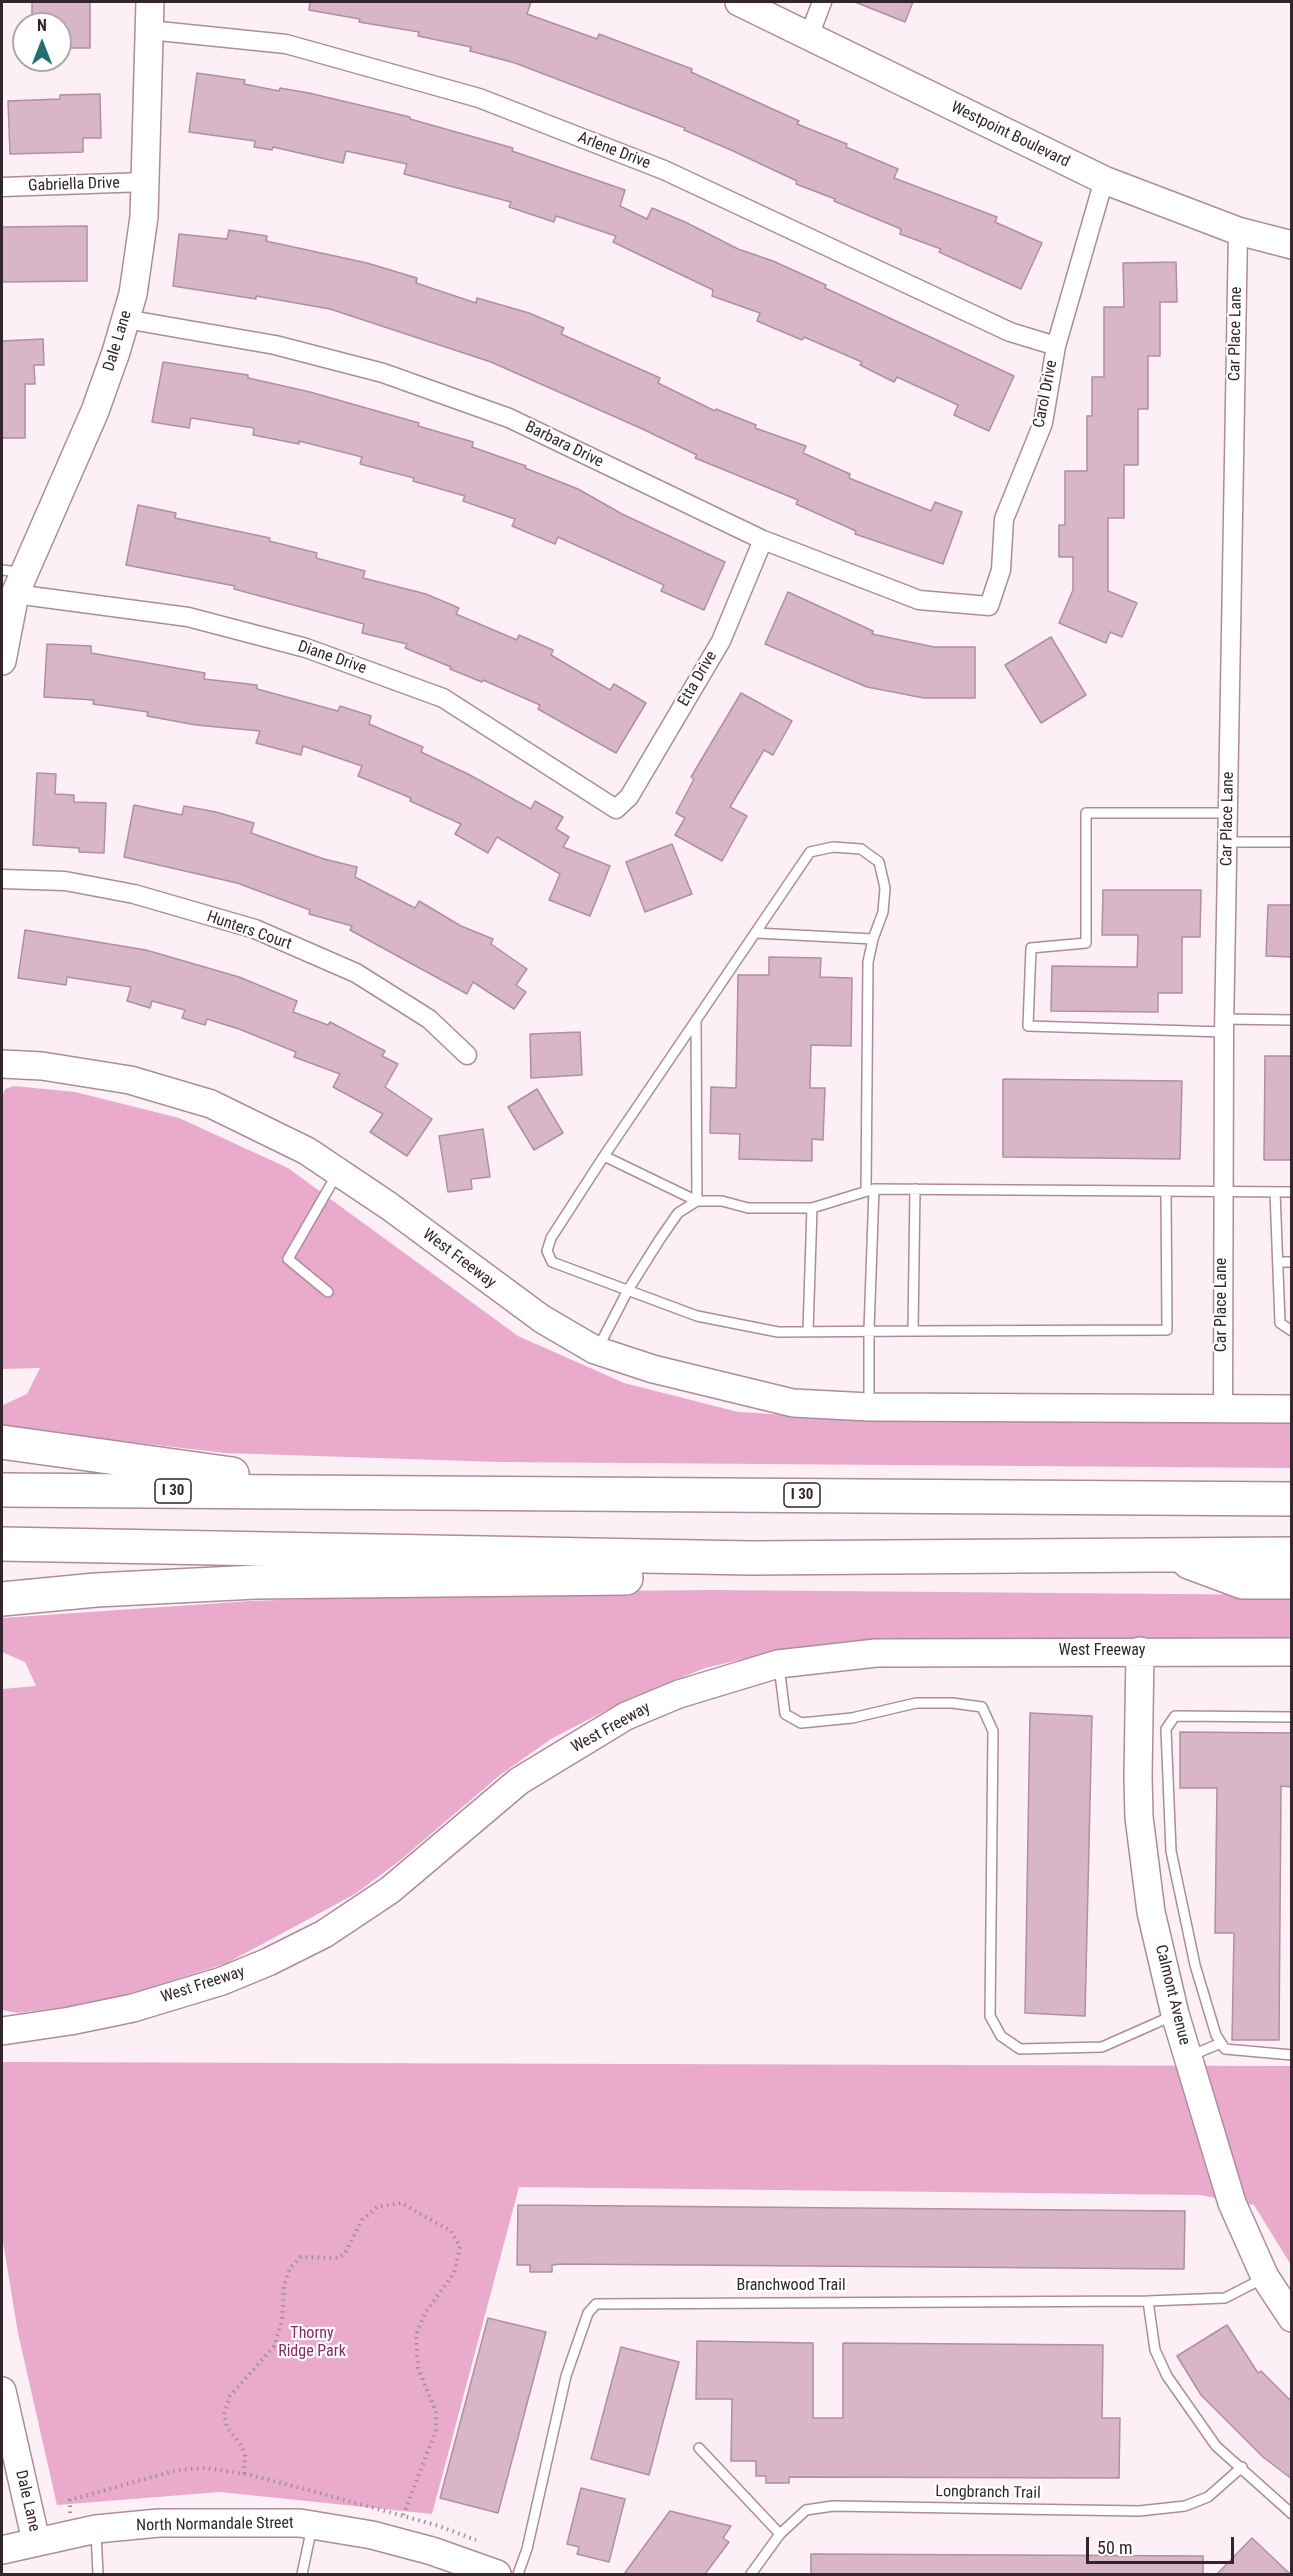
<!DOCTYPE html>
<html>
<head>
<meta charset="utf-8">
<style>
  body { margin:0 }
  #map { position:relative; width:1293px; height:2576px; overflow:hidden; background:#fdeff6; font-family:"Roboto Condensed",sans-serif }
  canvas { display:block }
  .frame { position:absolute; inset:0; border:3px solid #32262c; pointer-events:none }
  .north { position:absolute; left:12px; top:12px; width:60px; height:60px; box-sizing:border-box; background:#fff; border:2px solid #ada8ab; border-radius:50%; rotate:0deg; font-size:16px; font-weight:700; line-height:24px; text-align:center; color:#32262c }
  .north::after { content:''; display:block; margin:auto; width:21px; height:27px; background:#236e72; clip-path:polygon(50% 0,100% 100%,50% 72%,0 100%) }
  .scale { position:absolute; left:1086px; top:2537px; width:148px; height:27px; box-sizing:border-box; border:3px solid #32262c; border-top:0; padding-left:8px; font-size:18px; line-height:21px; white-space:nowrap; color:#32262c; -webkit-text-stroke:4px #fff; paint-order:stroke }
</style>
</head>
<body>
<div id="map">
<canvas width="1293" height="2576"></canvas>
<div class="frame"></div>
<div class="north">N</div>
<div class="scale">50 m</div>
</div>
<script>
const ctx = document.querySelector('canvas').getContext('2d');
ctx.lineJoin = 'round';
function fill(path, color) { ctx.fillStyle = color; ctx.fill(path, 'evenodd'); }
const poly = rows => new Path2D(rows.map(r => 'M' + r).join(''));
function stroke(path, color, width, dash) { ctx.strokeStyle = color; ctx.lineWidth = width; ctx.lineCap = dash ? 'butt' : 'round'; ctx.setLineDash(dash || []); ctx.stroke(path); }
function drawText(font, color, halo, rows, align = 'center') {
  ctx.font = font + ' "Roboto Condensed",sans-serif'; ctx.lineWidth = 4.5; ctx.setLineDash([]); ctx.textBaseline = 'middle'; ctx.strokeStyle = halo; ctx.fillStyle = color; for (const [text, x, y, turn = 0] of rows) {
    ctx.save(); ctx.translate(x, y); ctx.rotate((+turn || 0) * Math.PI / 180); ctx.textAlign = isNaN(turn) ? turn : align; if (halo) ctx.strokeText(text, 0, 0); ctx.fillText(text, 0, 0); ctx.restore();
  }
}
fill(poly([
  [14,1086,75,1092,179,1118,288,1168,518,1336,624,1383,738,1412,824,1417,1291,1420,1291,1468,500,1462,225,1453,2,1427,3,1405,27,1394,40,1368,2,1369,2,1097,5,1089],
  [712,1590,1291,1595,1291,1641,889,1639,841,1642,782,1650,705,1668,628,1699,551,1739,500,1775,398,1862,355,1894,227,1963,137,1992,80,2005,18,2013,2,2010,2,1689,36,1686,25,1662,2,1652,2,1618,251,1601,509,1592],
  [3,2062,1291,2066,1291,2265,1254,2205,1200,2195,519,2187,432,2514,220,2492,57,2505,18,2333,2,2236]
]), '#e9aacc');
const building = poly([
  [32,2,90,2,90,48,60,48,60,24,32,24,32,2],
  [310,2,531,2,527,14,597,39,599,34,692,69,691,72,799,121,797,124,847,144,846,147,898,169,894,178,997,217,995,222,1042,243,1021,289,939,252,941,249,900,234,901,229,834,201,835,199,796,184,797,181,731,150,684,130,685,128,515,63,470,51,471,47,418,36,419,32,359,22,360,19,309,10,310,2],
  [855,2,913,2,905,22,855,2],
  [197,73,245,80,244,84,279,91,280,88,309,93,410,117,410,119,513,148,512,151,625,190,620,206,647,219,652,208,685,222,738,249,773,261,826,285,825,288,1014,376,989,431,954,415,958,405,897,377,894,382,860,365,862,362,804,337,802,340,757,321,760,313,712,296,713,290,613,242,616,236,556,216,554,222,509,207,511,202,404,174,407,164,346,151,343,163,273,147,272,150,254,147,255,141,189,132,197,73],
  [100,94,101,138,83,138,83,152,10,154,8,101,60,99,60,95,100,94],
  [87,226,87,281,2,282,2,227,87,226],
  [229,230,267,236,266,241,367,263,417,278,416,283,476,303,477,298,529,313,564,328,561,334,660,378,658,383,715,411,716,409,756,425,755,428,806,446,803,453,850,474,849,478,931,511,935,502,962,512,943,564,855,534,856,531,796,504,798,500,695,458,697,455,638,427,491,362,330,309,256,296,256,299,173,286,179,234,227,239,229,230],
  [1176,262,1177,302,1160,302,1160,356,1148,356,1148,409,1138,409,1138,465,1124,465,1124,518,1108,518,1108,591,1137,603,1122,637,1110,632,1106,643,1059,623,1073,590,1073,557,1059,557,1059,525,1065,525,1065,471,1087,471,1087,416,1092,416,1092,377,1104,377,1104,307,1124,307,1123,263,1176,262],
  [43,339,44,365,34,365,35,384,25,384,25,438,2,438,2,341,43,339],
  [163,362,248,375,248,378,310,392,419,423,418,426,473,442,472,447,526,466,525,468,578,489,622,514,725,562,704,610,661,591,664,585,558,537,555,544,512,526,515,519,463,501,465,496,413,481,414,478,360,464,362,457,299,441,299,444,253,435,254,428,191,418,189,428,152,422,163,362],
  [138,505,176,513,175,518,270,538,269,541,317,553,316,558,365,571,363,578,426,594,459,608,456,614,517,640,519,635,553,650,551,655,610,690,614,684,646,703,616,753,538,709,540,705,483,680,482,682,450,669,451,667,405,648,407,644,362,633,364,624,234,589,235,586,126,565,138,505],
  [788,592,873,631,872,634,934,647,975,647,975,698,924,698,867,687,765,644,788,592],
  [1051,637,1086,695,1041,723,1005,665,1051,637],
  [47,644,91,646,91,653,205,673,204,679,257,685,257,689,338,711,340,706,371,716,369,724,423,747,421,752,468,774,531,809,535,801,563,817,556,829,569,837,563,847,610,866,590,916,549,900,560,874,497,837,488,853,455,834,461,824,410,801,411,798,358,776,362,766,303,746,301,755,256,743,260,731,196,725,147,716,148,712,93,704,94,700,44,697,47,644],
  [741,693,792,721,773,755,764,750,730,807,747,816,722,861,675,835,685,818,676,813,694,779,691,777,741,693],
  [37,773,56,774,55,794,74,795,74,802,106,803,104,853,79,852,79,848,33,845,37,773],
  [134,805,182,815,184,806,216,812,254,823,251,833,324,859,357,867,355,877,415,908,419,901,461,926,493,939,491,944,527,969,516,985,526,992,514,1009,473,982,467,994,350,930,352,926,309,914,310,910,237,883,124,857,134,805],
  [672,844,692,894,645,912,626,862,672,844],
  [1103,890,1201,890,1200,937,1182,937,1182,993,1158,993,1158,1012,1051,1011,1052,966,1137,967,1138,935,1102,935,1103,890],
  [1268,905,1292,905,1292,957,1266,956,1268,905],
  [25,930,146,950,239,977,297,1001,293,1012,328,1025,330,1022,385,1051,382,1056,398,1064,385,1087,432,1119,407,1156,370,1132,383,1114,333,1087,340,1074,294,1057,296,1052,239,1029,207,1019,205,1025,182,1018,185,1010,152,1001,150,1008,127,1001,131,987,67,977,66,985,18,978,25,930],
  [769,957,821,958,820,977,852,978,851,1046,811,1045,810,1088,825,1088,823,1140,812,1139,812,1161,739,1159,740,1134,710,1133,711,1087,736,1088,738,975,769,975,769,957],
  [580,1032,582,1075,531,1078,530,1034,580,1032],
  [1265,1056,1292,1056,1292,1160,1264,1160,1265,1056],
  [1003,1079,1182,1081,1180,1159,1003,1157,1003,1079],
  [537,1089,563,1133,534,1150,508,1107,537,1089],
  [483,1129,490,1177,471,1179,472,1189,448,1192,439,1136,483,1129],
  [1030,1713,1092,1716,1085,2016,1025,2013,1030,1713],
  [1180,1732,1292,1733,1292,1787,1281,1786,1279,2040,1232,2040,1234,1933,1215,1933,1217,1788,1180,1788,1180,1732],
  [518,2205,1185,2211,1184,2269,562,2264,552,2265,552,2272,530,2272,530,2265,517,2265,518,2205],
  [488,2318,546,2332,498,2513,440,2498,488,2318],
  [1227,2325,1258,2373,1261,2371,1292,2402,1292,2479,1263,2457,1201,2395,1177,2356,1227,2325],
  [697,2341,813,2343,813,2418,843,2418,843,2343,1103,2345,1102,2418,1120,2418,1119,2478,789,2477,789,2483,766,2483,766,2476,756,2476,756,2461,731,2461,732,2399,696,2399,697,2341],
  [621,2347,679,2362,649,2475,591,2459,621,2347],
  [581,2488,625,2499,609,2562,577,2554,579,2547,567,2544,581,2488],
  [670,2511,731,2526,723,2538,729,2542,705,2574,624,2574,670,2511],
  [1252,2538,1290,2574,1217,2574,1252,2538],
  [811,2554,1203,2556,1203,2574,811,2574,811,2554]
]);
fill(building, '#d8b6c8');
stroke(building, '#af8fa0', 1.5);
const lane = poly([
  [2,570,20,572],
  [1227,842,1292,842],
  [1224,1019,1292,1020],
  [696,1023,697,1201,604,1156,551,1238,547,1251,552,1262,697,1316,778,1332,913,1331,915,1189],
  [1224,1032,1028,1026,1031,948,1086,943,1086,813,1228,813],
  [604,1156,810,852,833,847,861,849,879,862,885,888,883,912,873,939,756,933],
  [866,1191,868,962,873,939],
  [1275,1192,1280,1323,1292,1331],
  [1278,1262,1292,1262],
  [328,1292,288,1259,337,1174],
  [808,1331,812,1208],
  [913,1331,1167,1330,1166,1192],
  [598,1348,628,1290,660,1239,678,1213,697,1201,722,1201,748,1208,812,1208,874,1189],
  [869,1404,869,1330,874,1189,1292,1192],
  [779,1666,785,1714,801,1723,852,1718,916,1703,952,1703,982,1707,993,1731,990,2016,1001,2036,1020,2049,1102,2047,1172,2016],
  [1292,1717,1175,1716,1166,1729,1171,1851,1195,1965,1216,2035,1225,2049,1292,2055],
  [1190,2056,1221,2043],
  [1148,2301,1155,2350,1167,2376,1216,2446,1292,2514],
  [699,2448,780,2534],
  [96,2532,98,2574],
  [302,2574,312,2527],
  [518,2574,527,2549,566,2376,588,2313,596,2304,1148,2301,1225,2298,1262,2279],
  [751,2574,780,2534,806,2510,833,2506,1139,2511,1185,2506,1208,2497,1242,2467]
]);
const street = poly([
  [149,30,286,44,479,98,664,170,1010,332,1056,346],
  [809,36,822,2],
  [2,187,146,182],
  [125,319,275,345,383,373,509,418,763,540,919,600,989,606,1001,570,1004,519,1043,423,1056,346,1104,180],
  [15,594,188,617,306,648,443,698,616,809,629,797,721,641,763,540],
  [2,879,65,881,134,894,255,929,356,973,429,1019,467,1055],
  [1223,1408,1224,1032,1238,231]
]);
const secondary = poly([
  [739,2,1104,180,1238,231,1292,245],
  [2,661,15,594,95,411,116,352,133,294,144,217,150,2],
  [2,1064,42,1066,130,1080,211,1104,307,1151,389,1206,542,1319,595,1350,653,1369,793,1403,869,1407,1292,1409],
  [1140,1651,1138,1777,1139,1817,1151,1912,1175,2014,1232,2203,1265,2277,1292,2318],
  [2,2031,70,2021,133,2008,222,1981,268,1962,324,1934,390,1890,519,1781,626,1716,679,1694,778,1664,876,1653,1292,1652],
  [2,2391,36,2541],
  [2,2550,96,2529,159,2523,300,2523,372,2535,432,2551,497,2574]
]);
const highway = poly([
  [2,1442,232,1474],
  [2,1490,1292,1499],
  [2,1544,751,1558,1292,1554],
  [1189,1562,1243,1582,1292,1582],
  [2,1599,96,1590,256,1582,626,1578]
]);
stroke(lane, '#ac8c9c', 12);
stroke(street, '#ac8c9c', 21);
stroke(secondary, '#ac8c9c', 30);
stroke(highway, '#ac8c9c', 36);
stroke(poly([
  [244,2474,245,2456,241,2445,227,2427,224,2414,230,2396,274,2346,282,2321,284,2285,290,2268,301,2257,338,2258,345,2253,362,2220,377,2207,401,2203,451,2231,460,2247,454,2273,425,2313,416,2335,418,2368,436,2412,436,2430,403,2516],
  [70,2513,70,2500,177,2470,207,2468,250,2475,312,2491,436,2525,476,2540]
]), '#9d9096', 4, [1.5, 4.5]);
stroke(lane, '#fff', 9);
stroke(street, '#fff', 18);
stroke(secondary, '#fff', 27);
stroke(highway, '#fff', 33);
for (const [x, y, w] of [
  [173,1491,36],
  [802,1495,36]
]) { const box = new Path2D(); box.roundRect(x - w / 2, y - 12, w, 24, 4.5); ctx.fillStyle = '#fff'; ctx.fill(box); stroke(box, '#32262c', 1.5); }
drawText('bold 15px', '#32262c', null, [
  ["I 30",173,1491],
  ["I 30",802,1495]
]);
drawText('16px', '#32262c', '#fff', [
  ["Westpoint Boulevard",1010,135,26],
  ["Arlene Drive",614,151,21],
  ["Gabriella Drive",74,185,-2],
  ["Car Place Lane",1236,334,-89],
  ["Dale Lane",118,341,-73],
  ["Carol Drive",1046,394,-79],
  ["Barbara Drive",564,445,26],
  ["Diane Drive",332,658,19],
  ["Etta Drive",698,679,-60],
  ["Car Place Lane",1228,819,-89],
  ["Hunters Court",249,931,19],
  ["West Freeway",459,1259,37],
  ["Car Place Lane",1222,1305,-90],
  ["West Freeway",1102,1651],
  ["West Freeway",611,1728,-29],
  ["West Freeway",203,1985,-18],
  ["Calmont Avenue",1172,1995,76],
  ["Branchwood Trail",791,2286],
  ["Longbranch Trail",988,2493,1],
  ["Dale Lane",27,2501,77],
  ["North Normandale Street",215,2525,-1]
]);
drawText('16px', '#882965', '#fff', [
  ["Thorny",312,2334],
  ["Ridge Park",312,2352]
]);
</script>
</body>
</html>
